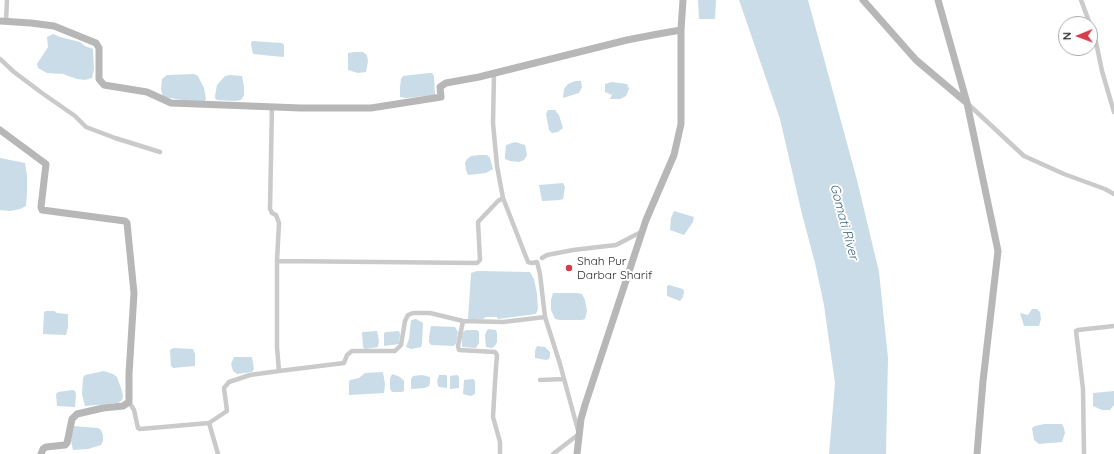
<!DOCTYPE html>
<html>
<head>
<meta charset="utf-8">
<style>
  body { margin:0 }
  #map { position:relative; width:1114px; height:454px; overflow:hidden; background:#fff; font-family:Quicksand,sans-serif }
  canvas { display:block }
  .north { position:absolute; left:1058px; top:16px; width:40px; height:40px; box-sizing:border-box; background:#fff; border:1px solid #ababab; border-radius:50%; rotate:269deg; font-size:11px; font-weight:700; line-height:16px; text-align:center; color:#2d2d2d }
  .north::after { content:''; display:block; margin:auto; width:14px; height:18px; background:#d63d4a; clip-path:polygon(50% 0,100% 100%,50% 72%,0 100%) }
</style>
</head>
<body>
<div id="map">
<canvas width="1114" height="454"></canvas>
<div class="north">N</div>
</div>
<script>
const ctx = document.querySelector('canvas').getContext('2d');
ctx.lineJoin = 'round';
function fill(path, color) { ctx.fillStyle = color; ctx.fill(path, 'evenodd'); }
const poly = rows => new Path2D(rows.map(r => 'M' + r).join(''));
function stroke(path, color, width, dash) { ctx.strokeStyle = color; ctx.lineWidth = width; ctx.lineCap = dash ? 'butt' : 'round'; ctx.setLineDash(dash || []); ctx.stroke(path); }
function drawText(font, color, halo, rows, align = 'center') {
  ctx.font = font + ' Quicksand,sans-serif'; ctx.lineWidth = 4; ctx.setLineDash([]); ctx.textBaseline = 'middle'; ctx.strokeStyle = halo; ctx.fillStyle = color; for (const [text, x, y, turn = 0] of rows) {
    ctx.save(); ctx.translate(x, y); ctx.rotate((+turn || 0) * Math.PI / 180); ctx.textAlign = isNaN(turn) ? turn : align; if (halo) ctx.strokeText(text, 0, 0); ctx.fillText(text, 0, 0); ctx.restore();
  }
}
fill(poly([
  [698,0,716,0,715,19,699,19],
  [739,0,808,0,857,180,879,272,888,358,886,454,829,454,835,383,824,305,815,263,802,214,780,119],
  [53,34,60,37,80,42,85,46,93,49,94,69,92,78,85,80,77,79,63,74,47,73,38,68,37,64,48,47,47,37],
  [252,41,282,43,284,45,284,56,283,57,253,54,251,44],
  [355,52,363,52,367,55,368,61,366,72,358,73,348,70,348,53],
  [429,73,432,73,434,76,435,95,406,98,400,97,400,87,401,79,403,76],
  [194,74,198,76,204,88,206,99,203,103,163,97,161,89,162,79,167,75],
  [230,75,242,76,244,87,244,95,241,100,235,101,217,100,215,98,215,96,217,85,225,76],
  [575,81,581,81,582,87,579,93,563,98,564,89,568,84],
  [612,82,627,84,629,89,626,96,620,99,610,99,612,95,605,92,605,84],
  [548,110,555,110,559,115,563,128,558,132,552,133,549,130,546,114],
  [515,142,525,145,527,155,524,160,519,162,510,161,505,159,505,156,506,145],
  [479,155,487,155,490,158,493,169,486,173,468,175,466,170,465,163,467,159,471,156],
  [0,158,25,163,27,176,27,192,26,206,20,209,10,211,0,210],
  [563,183,565,187,563,199,560,200,542,201,539,185],
  [674,211,694,217,693,222,684,235,670,230,671,218],
  [477,271,530,272,534,279,537,294,538,309,536,314,498,319,497,317,486,317,483,319,468,319,471,275,471,273],
  [669,285,683,289,684,292,683,297,680,301,667,296,667,286],
  [553,293,577,293,582,294,585,300,587,311,585,319,582,320,560,320,555,319,551,310,551,300],
  [1032,309,1037,309,1040,312,1041,319,1039,326,1024,326,1020,313,1028,315],
  [46,311,54,311,57,313,68,314,68,327,66,335,43,334,44,312],
  [416,319,423,323,422,344,421,347,411,349,406,347,409,339,411,320],
  [431,326,455,327,458,332,456,344,453,346,431,345,429,342,429,337],
  [488,329,496,330,497,333,497,342,495,346,492,348,486,347,485,336,486,332],
  [466,330,477,330,479,332,479,343,476,348,462,347,462,337,463,332],
  [377,331,379,341,378,347,365,349,363,347,362,333,363,332],
  [399,331,400,334,399,344,384,346,384,333,386,332],
  [537,346,545,347,550,352,550,356,549,359,546,360,535,358,535,351],
  [173,348,193,349,195,354,195,366,173,368,171,366,170,350],
  [234,357,252,357,254,369,252,372,237,374,233,371,231,364],
  [104,371,113,374,117,377,122,391,123,397,122,400,118,403,85,406,82,394,83,378,85,375],
  [383,372,385,384,384,393,349,395,349,382,350,380,359,378,365,373],
  [392,374,400,377,404,381,404,391,402,392,392,392,390,389,390,379],
  [422,375,430,377,430,383,429,386,425,388,411,389,411,379,413,376],
  [439,375,446,375,447,376,447,388,439,387,438,386,437,381],
  [457,375,459,377,459,388,450,389,450,376],
  [473,379,475,381,475,394,471,396,463,394,464,380],
  [73,390,75,391,76,394,75,407,57,406,56,394,58,392],
  [1114,391,1114,405,1110,410,1102,410,1093,406,1093,393],
  [1044,424,1062,424,1064,428,1065,433,1062,442,1039,444,1034,440,1032,428,1035,426],
  [73,426,98,428,101,430,103,435,103,441,101,445,88,449,73,450,71,441]
]), '#c9dce8');
stroke(poly([
  [1081,0,1090,24],
  [6,22,7,0],
  [1090,25,1096,42,1102,71,1114,112],
  [0,59,14,72,42,93,75,116,86,127,115,138,160,152],
  [967,103,1024,156,1064,174,1105,189,1114,194],
  [272,106,270,209,272,213,276,215,279,223,277,261,277,347,279,371,344,363,347,355,352,351,395,351,401,345,405,321,408,315,413,313,430,313,463,321,503,322,545,317,540,274,537,262,532,263,528,262,503,198],
  [542,258,547,255,573,250,616,245,641,232],
  [277,261,477,263,480,260,478,222,498,201,503,198,497,166,493,123,494,73],
  [545,317,560,364,579,434,553,454],
  [463,321,458,346,459,350,495,352,497,355,495,382,493,417,500,442,500,454],
  [540,380,563,379],
  [129,402,134,410,138,428,140,429,209,423,218,454],
  [209,423,227,411,224,388,229,382,250,375,279,371],
  [1084,454,1083,389,1076,331,1078,330,1114,326]
]), '#cacaca', 4.5);
stroke(poly([
  [863,0,916,60,967,103],
  [938,0,967,103,998,251,983,381,977,454],
  [0,21,31,23,54,26,96,43,99,48,99,79,104,85,147,92,171,103,301,108,371,108,441,97,440,87,446,83,479,77,627,40,658,34,681,30],
  [0,130,46,164,41,207,42,210,125,221,127,223,134,293,129,374,129,402,123,406,103,408,77,414,72,419,67,443,65,445,46,447,43,449,41,454],
  [577,454,581,419,585,405,646,220,674,155,681,124,681,30,683,0]
]), '#b7b7b7', 7);
for (const [x, y, r, color] of [
  [569,268,4,"#d63d4a"]
]) { const dot = new Path2D(); dot.arc(x, y, r, 0, 2 * Math.PI); ctx.fillStyle = color; ctx.fill(dot); stroke(dot, '#fff', 1.5); }
drawText('12px', '#2d2d2d', '#fff', [
  ["Shah Pur",577,261],
  ["Darbar Sharif",577,275]
], 'left');
drawText('italic 13px', '#426d87', '#fff', [
  ["Gomati River",844,222,75]
]);
</script>
</body>
</html>
